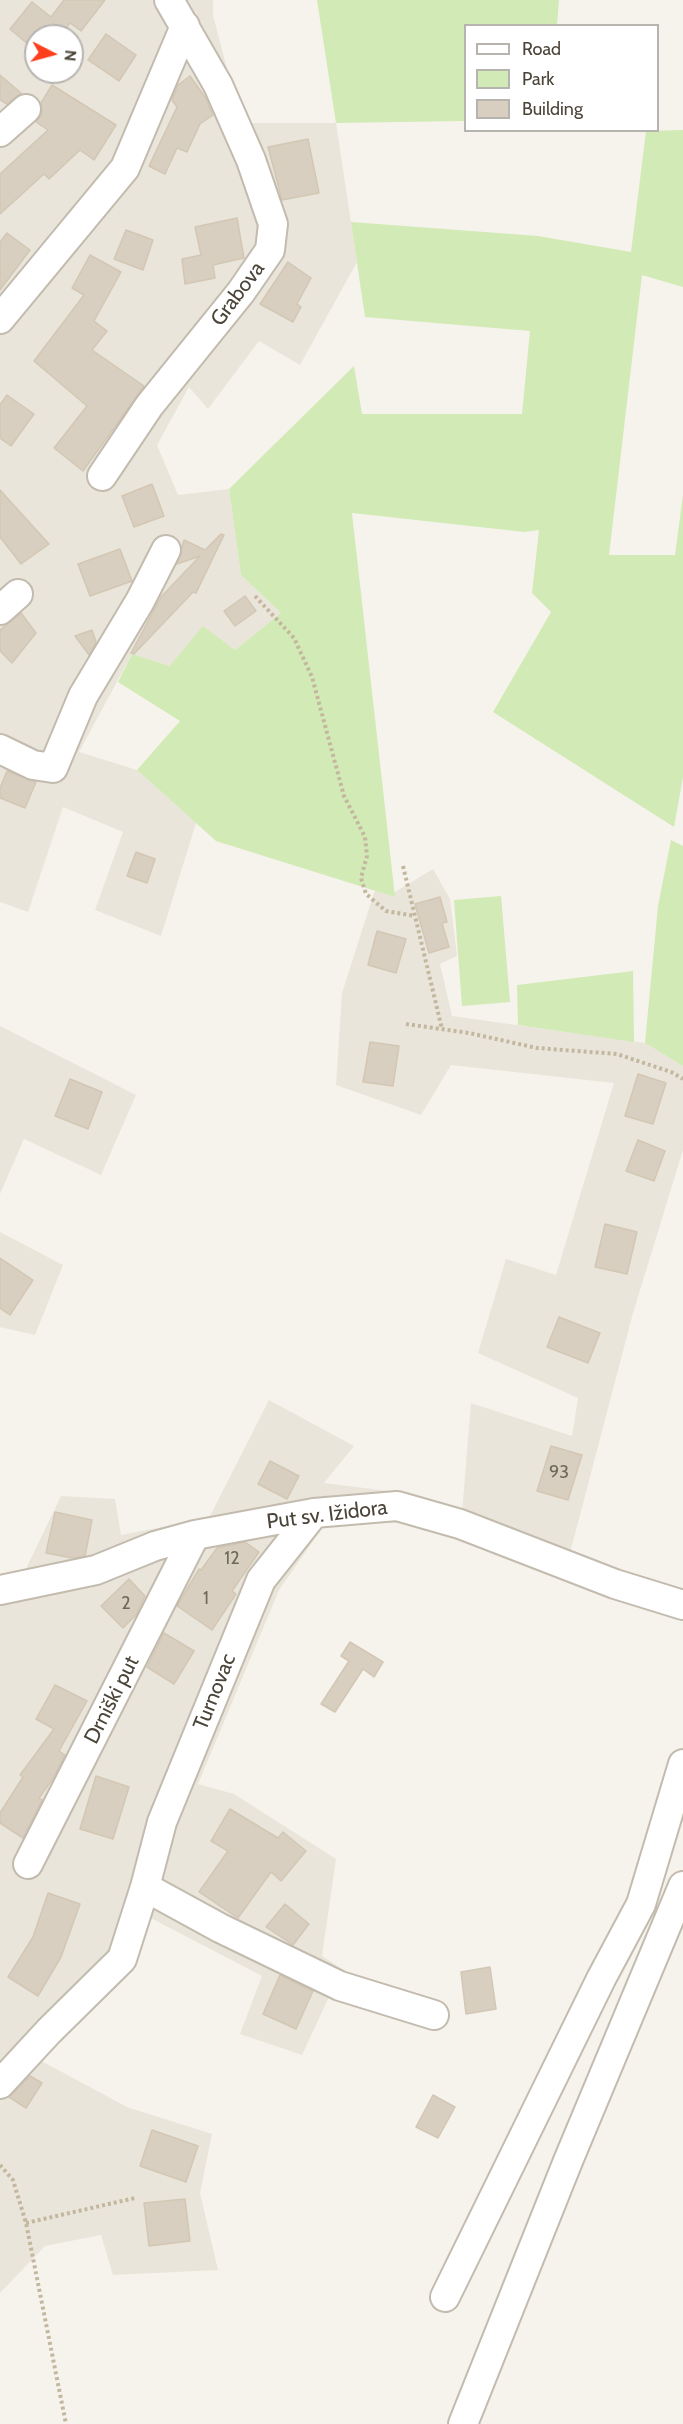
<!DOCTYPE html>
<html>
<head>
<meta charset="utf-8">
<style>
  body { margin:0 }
  #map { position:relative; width:683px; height:2424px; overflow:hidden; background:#f6f3ec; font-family:Cabin,sans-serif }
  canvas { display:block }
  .legend { position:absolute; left:464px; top:24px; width:195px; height:108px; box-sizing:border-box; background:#fff; border:2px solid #b7b4b0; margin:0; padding:8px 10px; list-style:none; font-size:18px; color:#4b4439 }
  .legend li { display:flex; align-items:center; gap:12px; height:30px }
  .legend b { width:30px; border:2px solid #b7b4b0 }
  .north { position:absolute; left:24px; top:24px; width:60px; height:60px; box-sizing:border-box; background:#fff; border:2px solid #b7b4b0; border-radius:50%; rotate:96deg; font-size:16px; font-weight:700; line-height:24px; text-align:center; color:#4b4439 }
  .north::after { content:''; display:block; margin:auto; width:21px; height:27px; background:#fc3f1d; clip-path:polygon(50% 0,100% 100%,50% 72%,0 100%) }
</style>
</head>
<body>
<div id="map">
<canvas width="683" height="2424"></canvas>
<ul class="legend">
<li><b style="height:8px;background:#fff"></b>Road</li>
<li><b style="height:16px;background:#d2eab5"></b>Park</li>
<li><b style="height:16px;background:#d8cfc1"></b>Building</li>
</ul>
<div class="north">N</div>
</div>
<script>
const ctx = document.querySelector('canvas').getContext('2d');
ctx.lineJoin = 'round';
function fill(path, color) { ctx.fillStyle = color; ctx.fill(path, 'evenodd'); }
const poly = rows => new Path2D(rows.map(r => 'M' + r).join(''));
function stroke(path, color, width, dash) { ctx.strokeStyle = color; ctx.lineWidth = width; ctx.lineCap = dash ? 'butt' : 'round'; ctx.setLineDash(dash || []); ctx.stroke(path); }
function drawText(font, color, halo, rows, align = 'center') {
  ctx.font = font + ' Cabin,sans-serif'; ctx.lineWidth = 4.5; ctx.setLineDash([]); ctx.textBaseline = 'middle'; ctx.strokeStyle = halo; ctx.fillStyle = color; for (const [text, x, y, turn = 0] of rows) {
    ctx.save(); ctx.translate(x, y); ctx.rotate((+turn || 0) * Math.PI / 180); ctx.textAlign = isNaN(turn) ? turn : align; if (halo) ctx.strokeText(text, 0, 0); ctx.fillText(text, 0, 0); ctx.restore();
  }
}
fill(poly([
  [0,0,213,0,213,15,241,123,336,123,357,262,300,365,259,341,208,409,189,387,157,445,178,495,229,489,241,575,281,613,235,650,170,666,132,654,79,752,137,770,196,823,161,936,95,910,123,832,63,807,28,912,0,902],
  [36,36,72,36,72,72,36,72],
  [433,869,450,899,457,956,440,964,452,1016,645,1043,683,1066,683,1150,633,1313,570,1553,511,1557,405,1521,325,1524,279,1590,198,1784,234,1794,336,1859,322,1956,342,1969,302,2055,240,2034,262,1976,145,1915,133,1969,90,2002,36,2058,127,2107,212,2134,200,2193,218,2270,113,2275,101,2235,45,2246,0,2293,0,1577,23,1575,61,1496,115,1499,121,1535,209,1518,269,1400,354,1446,324,1483,388,1491,462,1513,471,1403,572,1436,578,1398,478,1353,506,1259,556,1275,614,1083,451,1065,421,1115,336,1085,342,993,375,890,390,895],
  [0,1026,136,1095,101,1175,24,1139,0,1194],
  [0,1232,63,1265,35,1335,0,1327]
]), '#eae5da');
fill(poly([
  [317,0,559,0,557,25,466,26,465,121,336,123],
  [683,130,683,287,642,275,609,555,675,555,683,495,683,777,674,827,493,712,551,612,532,593,539,530,525,532,352,513,395,897,216,841,137,770,180,721,118,682,132,654,170,666,203,626,235,650,281,613,241,575,229,489,354,366,362,414,522,414,530,331,365,317,351,222,538,236,631,252,646,131],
  [671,840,683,846,683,1066,645,1043,658,906],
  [501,896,510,1002,462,1006,454,900],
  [633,971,634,1042,518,1025,517,985]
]), '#d2eab5');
const building = poly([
  [64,0,105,0,81,31,70,23,60,36,36,36,36,51,10,29,32,2,51,17,64,0],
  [106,34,136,55,119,81,88,60,106,34],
  [0,75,21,93,7,104,0,100,0,75],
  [190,76,205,97,213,115,200,124,187,152,177,148,165,174,149,166,177,107,172,100,178,85,190,76],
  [52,85,116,125,94,160,80,150,49,179,44,174,0,214,0,174,48,130,36,122,42,114,41,103,52,85],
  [308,139,319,193,282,200,268,147,308,139],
  [237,218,244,258,213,265,215,278,185,284,182,259,201,255,195,227,237,218],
  [126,230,153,240,143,270,114,259,126,230],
  [7,233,30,250,0,290,0,242,7,233],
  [90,255,121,272,94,321,107,331,92,350,144,386,83,471,54,448,87,406,34,361,84,295,72,288,90,255],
  [288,262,311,278,297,304,301,307,293,322,260,304,288,262],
  [7,395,34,414,11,446,0,438,0,405,7,395],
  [152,484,164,516,134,527,122,496,152,484],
  [0,490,49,544,21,564,0,537,0,490],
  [221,534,224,535,196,593,193,592,134,654,131,653,161,597,200,556,177,564,184,540,205,550,221,534],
  [120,549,132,581,90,596,78,564,120,549],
  [245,596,256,611,235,626,224,611,245,596],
  [21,613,36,633,12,663,0,651,0,630,21,613],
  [92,630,96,642,89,655,75,636,92,630],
  [7,771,36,782,25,808,0,798,0,788,7,771],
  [136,852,155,859,147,883,127,876,136,852],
  [440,897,447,922,442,923,449,947,429,953,415,904,440,897],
  [377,931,406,939,396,973,368,965,377,931],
  [370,1042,399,1046,393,1086,363,1082,370,1042],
  [638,1074,666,1083,653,1124,625,1116,638,1074],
  [70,1079,102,1092,88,1129,55,1116,70,1079],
  [638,1140,665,1151,654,1181,626,1171,638,1140],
  [605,1224,637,1232,627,1274,595,1267,605,1224],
  [0,1258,33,1280,10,1315,0,1308,0,1258],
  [559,1317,600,1333,588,1363,547,1347,559,1317],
  [551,1446,582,1455,568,1500,537,1491,551,1446],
  [270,1461,299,1476,287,1499,258,1484,270,1461],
  [55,1512,92,1520,85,1556,72,1558,46,1553,55,1512],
  [245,1542,259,1552,232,1591,236,1594,212,1630,177,1606,199,1569,201,1570,217,1548,245,1542],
  [129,1579,145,1596,136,1615,123,1628,101,1606,129,1579],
  [164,1633,194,1651,174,1684,147,1667,164,1633],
  [350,1642,383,1662,374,1677,363,1669,335,1712,321,1704,349,1661,341,1656,350,1642],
  [55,1685,87,1701,59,1751,65,1755,52,1780,39,1798,42,1800,23,1838,0,1823,0,1813,23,1777,20,1775,54,1729,36,1719,55,1685],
  [96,1776,129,1787,113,1839,80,1829,96,1776],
  [230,1809,278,1838,283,1832,306,1851,281,1881,271,1872,238,1918,199,1892,228,1851,211,1841,230,1809],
  [48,1893,80,1904,61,1957,38,1996,8,1977,33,1937,48,1893],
  [285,1904,309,1924,293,1945,266,1927,285,1904],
  [490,1967,496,2009,466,2014,461,1972,490,1967],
  [280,1975,313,1991,296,2029,263,2014,280,1975],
  [30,2076,42,2083,26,2108,9,2097,30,2076],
  [433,2095,455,2107,438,2138,416,2127,433,2095],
  [152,2130,198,2146,186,2182,140,2166,152,2130],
  [185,2199,190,2241,149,2246,144,2203,185,2199]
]);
fill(building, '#d8cfc1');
stroke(building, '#d3c7b4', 1.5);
const minor = poly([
  [0,132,26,109],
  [0,319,125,168,185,26],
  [102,476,149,406,241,292,270,250,273,224,251,160,218,85,169,0],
  [0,610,18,594],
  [0,749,33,765,53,768,83,696,140,601,166,550],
  [0,1590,96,1570,155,1546,195,1535,314,1513,397,1506,460,1524,615,1584,683,1605],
  [28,1864,195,1535],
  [145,1887,220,1928,340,1986,434,2015],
  [0,2084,49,2031,122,1959,145,1887,162,1822,261,1580,314,1513],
  [445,2297,601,1979,641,1904,683,1764],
  [463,2424,568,2161,683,1886]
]);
stroke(minor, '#c2bbae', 32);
stroke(poly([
  [255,596,294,638,312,677,344,796,365,837,367,856,361,878,366,894,386,911,415,916],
  [403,866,442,1029],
  [406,1024,469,1033,537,1048,617,1054,671,1072,683,1079],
  [0,2165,13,2180,26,2223,66,2424],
  [26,2223,135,2198]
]), '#c4b79f', 4, [3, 3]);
stroke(minor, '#fff', 28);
drawText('18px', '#6e675b', null, [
  ["93",559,1473],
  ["12",232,1559],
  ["1",206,1599],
  ["2",126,1604]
]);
drawText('21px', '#4b4439', '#fff', [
  ["Grabova",238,294,-53],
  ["Put sv. Ižidora",327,1515,-7],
  ["Turnovac",215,1692,-68],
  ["Drniški put",112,1700,-63]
]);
</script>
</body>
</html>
